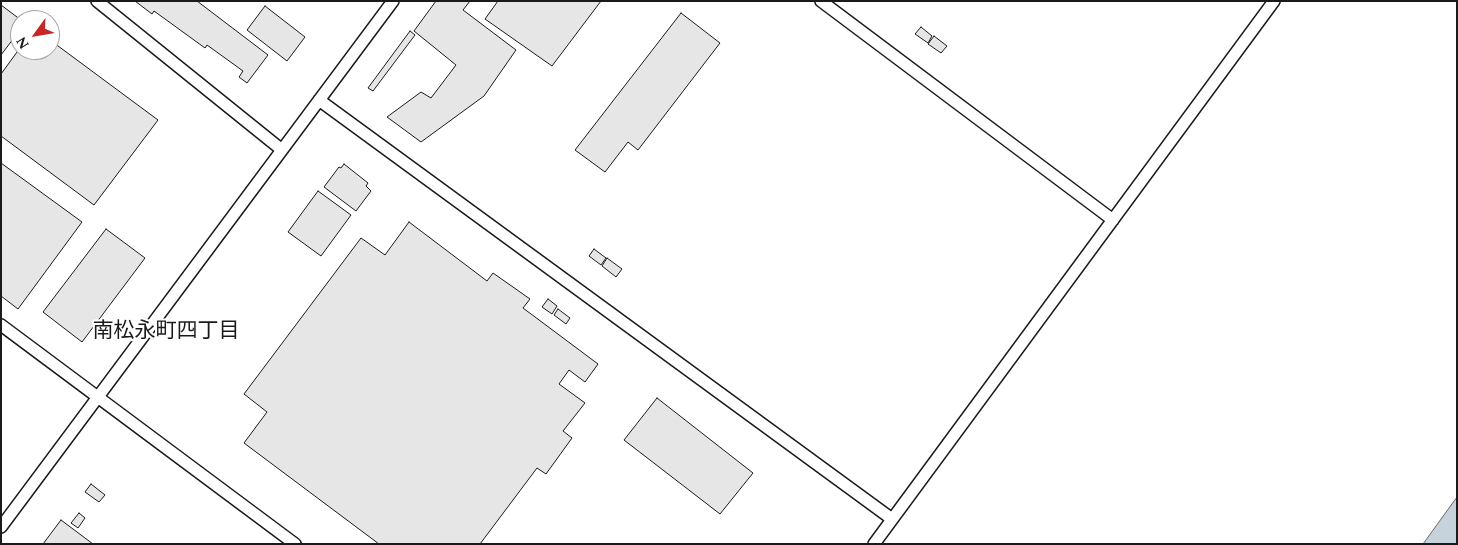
<!DOCTYPE html>
<html>
<head>
<meta charset="utf-8">
<style>
  body { margin:0 }
  #map { position:relative; width:1458px; height:545px; overflow:hidden; background:#fff; font-family:Spectral,serif }
  canvas { display:block }
  .frame { position:absolute; inset:0; border:2px solid #1a1a1a; pointer-events:none }
  .north { position:absolute; left:10px; top:10px; width:50px; height:50px; box-sizing:border-box; background:#fff; border:1px solid #a3a3a3; border-radius:50%; rotate:238deg; font-size:14px; font-weight:700; line-height:20px; text-align:center; color:#1a1a1a }
  .north::after { content:''; display:block; margin:auto; width:18px; height:22px; background:#c62828; clip-path:polygon(50% 0,100% 100%,50% 72%,0 100%) }
</style>
</head>
<body>
<div id="map">
<canvas width="1458" height="545"></canvas>
<div class="frame"></div>
<div class="north">N</div>
</div>
<script>
const ctx = document.querySelector('canvas').getContext('2d');
ctx.lineJoin = 'round';
function fill(path, color) { ctx.fillStyle = color; ctx.fill(path, 'evenodd'); }
const poly = rows => new Path2D(rows.map(r => 'M' + r).join(''));
function stroke(path, color, width, dash) { ctx.strokeStyle = color; ctx.lineWidth = width; ctx.lineCap = dash ? 'butt' : 'round'; ctx.setLineDash(dash || []); ctx.stroke(path); }
function drawText(font, color, halo, rows, align = 'center') {
  ctx.font = font + ' Spectral,"Noto Sans JP",serif'; ctx.lineWidth = 4; ctx.setLineDash([]); ctx.textBaseline = 'middle'; ctx.strokeStyle = halo; ctx.fillStyle = color; for (const [text, x, y, turn = 0] of rows) {
    ctx.save(); ctx.translate(x, y); ctx.rotate((+turn || 0) * Math.PI / 180); ctx.textAlign = isNaN(turn) ? turn : align; if (halo) ctx.strokeText(text, 0, 0); ctx.fillText(text, 0, 0); ctx.restore();
  }
}
const water = poly([
  [1457,497,1457,544,1423,544,1457,497]
]);
fill(water, '#c6d2dc');
stroke(water, '#6a6a6a', 1);
const building = poly([
  [135,1,197,1,268,55,247,83,239,77,243,71,207,45,205,48,154,11,152,14,135,1],
  [436,1,470,1,463,10,516,50,484,96,421,142,387,117,421,92,431,98,456,65,414,31,436,1],
  [498,1,601,1,552,66,485,19,498,1],
  [1,5,21,20,20,30,1,55,1,5],
  [265,6,305,37,287,61,247,30,265,6],
  [681,13,720,43,638,150,628,142,605,172,575,150,681,13],
  [921,27,932,36,928,43,915,34,921,27],
  [410,31,415,35,373,91,368,88,410,31],
  [934,36,947,46,941,53,928,44,934,36],
  [50,40,158,120,94,205,1,136,1,74,20,48,50,50,50,40],
  [1,163,82,222,18,309,1,296,1,163],
  [344,164,368,183,366,186,371,191,356,211,324,187,339,167,341,168,344,164],
  [318,191,351,215,321,256,288,232,318,191],
  [409,222,487,281,493,273,530,299,523,308,598,364,585,382,569,370,559,384,585,403,563,431,572,438,546,474,537,468,480,544,379,544,244,443,267,412,244,394,361,238,385,255,409,222],
  [106,229,145,258,82,342,43,312,106,229],
  [594,249,606,258,601,265,589,256,594,249],
  [607,258,622,269,616,277,602,266,607,258],
  [548,299,557,306,552,314,542,307,548,299],
  [558,309,570,318,566,324,554,315,558,309],
  [657,398,753,473,720,514,624,440,657,398],
  [91,484,105,495,99,502,85,492,91,484],
  [79,513,85,518,78,528,71,523,79,513],
  [61,520,93,544,43,544,61,520]
]);
fill(building, '#e6e6e6');
stroke(building, '#1a1a1a', 1);
const lane = poly([
  [97,1,282,150],
  [821,1,1113,220],
  [319,100,892,519],
  [1,325,295,544],
  [1,527,393,1],
  [874,544,1274,1]
]);
stroke(lane, '#1a1a1a', 14);
stroke(lane, '#fff', 11);
drawText('21px', '#1a1a1a', '#fff', [
  ["南松永町四丁目",166,333]
]);
</script>
</body>
</html>
